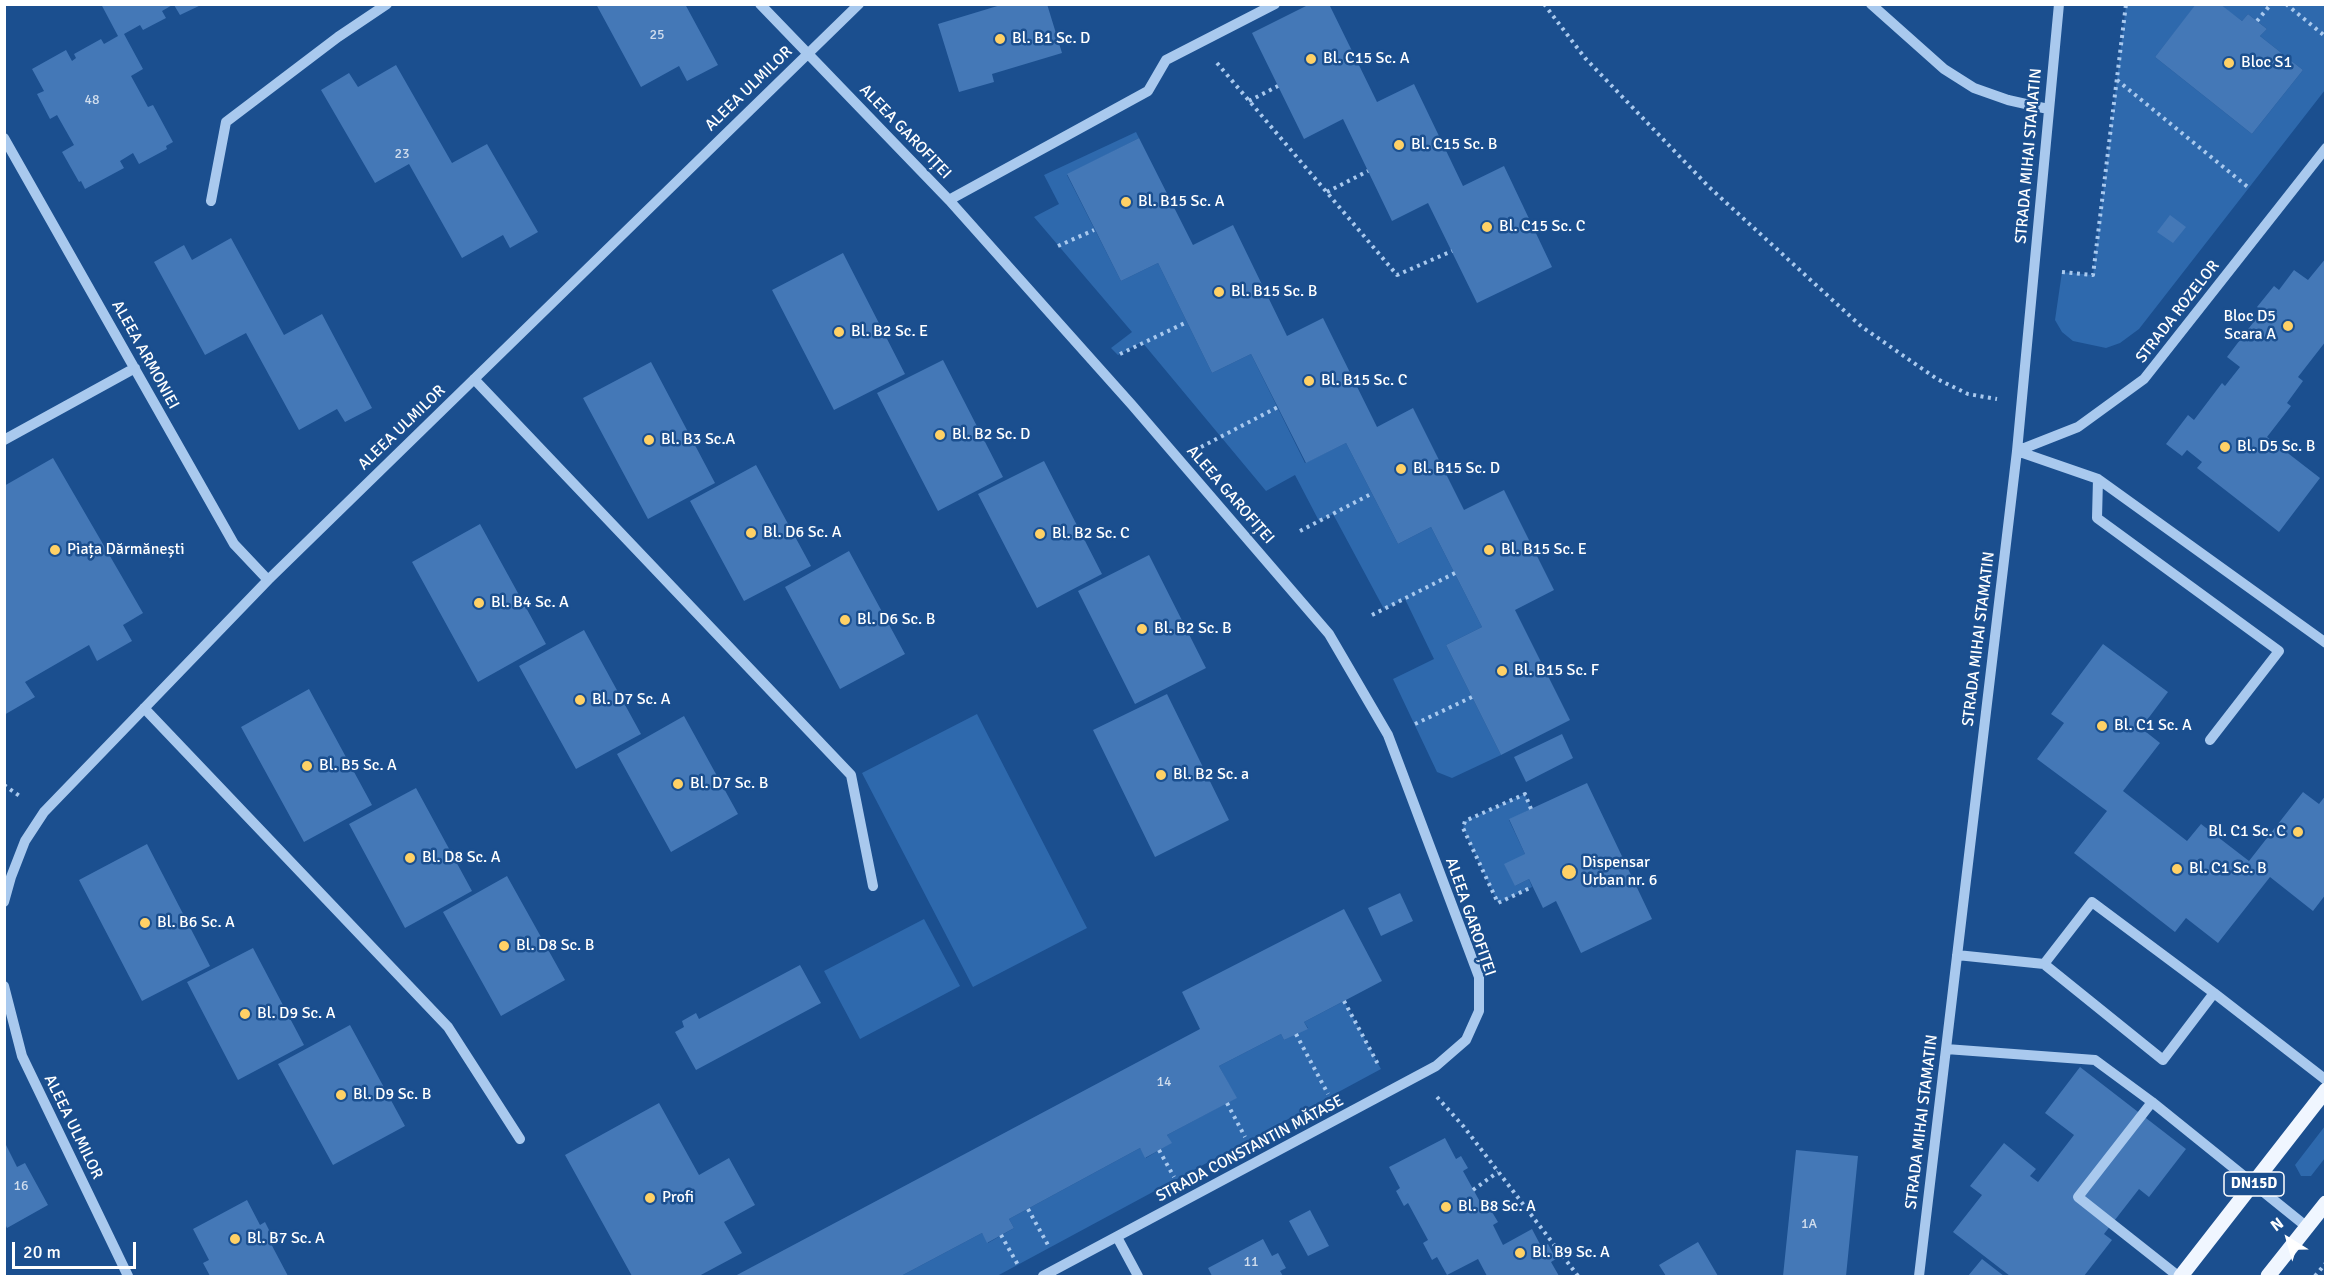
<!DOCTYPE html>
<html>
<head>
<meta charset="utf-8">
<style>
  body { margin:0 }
  #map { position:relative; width:2330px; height:1281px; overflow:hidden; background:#1b4f8f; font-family:Signika,sans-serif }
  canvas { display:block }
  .frame { position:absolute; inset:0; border:6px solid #fff; pointer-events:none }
  .north { position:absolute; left:2258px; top:1209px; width:60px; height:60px; -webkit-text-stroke:4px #1b4f8f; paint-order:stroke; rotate:323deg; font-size:16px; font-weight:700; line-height:24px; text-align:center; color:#fff }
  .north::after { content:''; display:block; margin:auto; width:21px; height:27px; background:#fff; clip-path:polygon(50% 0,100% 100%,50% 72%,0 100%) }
  .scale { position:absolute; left:12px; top:1242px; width:124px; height:27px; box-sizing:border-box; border:3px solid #fff; border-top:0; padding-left:8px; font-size:18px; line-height:21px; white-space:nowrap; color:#fff; -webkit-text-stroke:4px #1b4f8f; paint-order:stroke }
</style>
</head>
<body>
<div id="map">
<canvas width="2330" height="1281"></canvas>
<div class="frame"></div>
<div class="north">N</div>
<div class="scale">20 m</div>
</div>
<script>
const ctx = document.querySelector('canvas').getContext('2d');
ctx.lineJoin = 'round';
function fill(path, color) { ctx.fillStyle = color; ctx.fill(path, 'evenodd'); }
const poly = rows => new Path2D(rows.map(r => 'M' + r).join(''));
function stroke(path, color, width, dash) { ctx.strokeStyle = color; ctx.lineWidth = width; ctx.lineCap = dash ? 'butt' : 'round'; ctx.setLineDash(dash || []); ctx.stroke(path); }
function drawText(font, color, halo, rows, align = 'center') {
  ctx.font = font + ' Signika,sans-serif'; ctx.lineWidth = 5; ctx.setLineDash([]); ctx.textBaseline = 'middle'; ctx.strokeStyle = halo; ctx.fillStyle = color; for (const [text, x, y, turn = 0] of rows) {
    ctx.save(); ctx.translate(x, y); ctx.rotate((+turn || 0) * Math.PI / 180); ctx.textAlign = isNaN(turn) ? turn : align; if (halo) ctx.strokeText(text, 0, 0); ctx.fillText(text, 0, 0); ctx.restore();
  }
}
fill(poly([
  [2126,5,2196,5,2155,57,2252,134,2303,70,2260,36,2267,29,2257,21,2248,14,2242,21,2220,5,2325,5,2325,90,2139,329,2120,343,2106,348,2073,341,2062,332,2055,320,2062,272,2093,275],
  [1136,132,1139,138,1067,175,1121,281,1158,263,1212,373,1251,354,1305,463,1346,443,1398,544,1431,527,1482,627,1446,645,1501,755,1452,778,1437,772,1393,679,1434,659,1405,599,1384,609,1333,514,1319,521,1295,475,1266,491,1142,342,1118,355,1111,348,1132,332,1034,217,1059,204,1044,175],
  [977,714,1087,928,973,987,862,773],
  [1525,794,1531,809,1509,820,1525,854,1515,886,1529,879,1532,887,1498,903,1463,828,1465,821],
  [924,919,960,986,860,1039,824,971],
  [1344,1001,1381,1069,997,1276,901,1276,982,1233,988,1243,1014,1228,1009,1219,1140,1148,1146,1158,1171,1143,1167,1135,1236,1098,1219,1066,1281,1034,1284,1040,1308,1028,1304,1022],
  [2325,1126,2325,1158,2311,1176,2301,1176,2295,1165]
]), '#2e69ad');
fill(poly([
  [101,4,174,4,162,11,166,18,143,30,140,25,124,34,143,69,131,76,148,107,153,105,173,142,166,146,167,149,139,164,133,153,120,161,124,168,85,189,81,181,79,182,62,152,74,145,57,115,50,119,37,94,44,91,32,69,66,50,72,61,76,58,74,54,101,39,104,44,118,36],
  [596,4,685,4,718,65,687,81,679,66,641,87],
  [1004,4,1047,4,1062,53,992,74,994,82,959,92,938,24],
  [1310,4,1329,4,1377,102,1414,84,1463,186,1504,166,1552,267,1477,303,1428,203,1392,221,1343,119,1304,139,1252,33],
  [2196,4,2220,4,2242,21,2248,14,2267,29,2260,36,2303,70,2252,134,2155,57],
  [174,5,201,5,180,15],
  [396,65,452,163,487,144,538,232,510,248,503,235,462,258,409,164,375,183,321,90,349,73,358,87],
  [1139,138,1193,245,1233,225,1287,336,1323,318,1377,427,1413,408,1464,510,1504,490,1554,590,1515,610,1570,720,1501,755,1446,645,1482,627,1431,527,1398,544,1346,443,1306,463,1251,354,1212,373,1158,263,1121,281,1067,174],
  [2170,215,2186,227,2173,243,2157,232],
  [231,238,284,335,322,314,372,408,345,422,337,409,299,430,246,333,205,355,154,262,184,245,192,260],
  [843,253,905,374,834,410,772,290],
  [2326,258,2326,341,2298,377,2303,381,2287,403,2291,406,2267,437,2320,478,2279,532,2197,468,2202,462,2187,450,2182,456,2166,444,2188,415,2194,420,2222,383,2225,386,2240,367,2227,357,2262,311,2257,307,2274,286,2279,290,2294,270,2308,280],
  [943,360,1003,477,938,511,877,393],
  [651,362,715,483,648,519,583,398],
  [53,458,143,613,123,625,132,641,97,661,89,645,25,682,35,697,4,715,4,486],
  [1044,461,1102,574,1037,608,978,494],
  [756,465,811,566,744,601,690,501],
  [480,524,546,644,478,682,412,562],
  [849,551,905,654,840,689,785,587],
  [1149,555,1206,668,1135,704,1078,591],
  [584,630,641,734,576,769,519,666],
  [2103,644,2168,692,2141,728,2160,743,2123,791,2187,841,2201,824,2249,861,2303,792,2319,804,2326,795,2326,894,2313,911,2270,877,2218,943,2186,918,2175,932,2074,853,2107,811,2037,759,2064,723,2051,714],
  [309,689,372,805,304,842,241,727],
  [1167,694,1229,820,1155,857,1093,730],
  [684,716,738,814,671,852,617,754],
  [1562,734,1573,758,1526,782,1514,757],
  [1587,783,1652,919,1581,953,1556,901,1543,908,1529,879,1515,886,1504,864,1525,854,1509,819],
  [416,788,472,891,405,928,349,824],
  [147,844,210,966,142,1001,79,880],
  [507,876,565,980,501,1016,443,912],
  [1400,893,1413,921,1381,936,1368,908],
  [1344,909,1382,981,1304,1022,1308,1029,1284,1040,1281,1034,1219,1066,1237,1098,1167,1135,1172,1143,1145,1158,1140,1148,1009,1219,1014,1228,987,1243,982,1233,901,1276,735,1276,1200,1029,1182,992],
  [253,948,304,1045,238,1080,187,982],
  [800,965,821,1003,696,1070,675,1032,684,1027,682,1021,696,1013,699,1019],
  [350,1025,405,1126,333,1165,278,1064],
  [2080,1067,2186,1149,2149,1197,2139,1189,2104,1234,2112,1240,2084,1276,2010,1276,1953,1232,1982,1195,1970,1186,2004,1143,2036,1169,2030,1176,2038,1182,2074,1135,2045,1113],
  [659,1103,699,1175,729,1158,755,1205,724,1222,742,1253,699,1276,632,1276,565,1155],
  [1445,1138,1456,1159,1461,1156,1468,1168,1463,1171,1484,1209,1489,1207,1498,1222,1493,1225,1503,1245,1532,1229,1542,1248,1548,1244,1556,1259,1551,1262,1559,1276,1487,1276,1478,1259,1447,1275,1437,1257,1432,1260,1423,1243,1428,1240,1408,1203,1404,1206,1396,1191,1400,1188,1389,1167],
  [5,1143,17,1167,25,1163,48,1205,7,1228,5,1224],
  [1796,1150,1858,1156,1846,1276,1783,1276],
  [247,1200,260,1225,265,1222,273,1238,269,1240,288,1276,210,1276,203,1263,209,1260,193,1229],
  [1310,1210,1329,1246,1308,1256,1289,1221],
  [1263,1239,1272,1256,1278,1253,1286,1268,1280,1271,1283,1276,1212,1276,1208,1268],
  [1698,1242,1718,1276,1666,1276,1659,1265],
  [1982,1259,2004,1276,1968,1276]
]), '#4478b7');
stroke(poly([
  [1544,4,1585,58,1709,187,1862,327,1937,379,1968,394,1997,399],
  [2286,4,2326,37],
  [2257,21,2271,4],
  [1217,63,1397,275,1452,251],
  [2117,80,2249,188],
  [1249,101,1278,86],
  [1327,192,1368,171],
  [1058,246,1094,230],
  [2062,272,2093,275,2126,4],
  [1120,354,1187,322],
  [1201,447,1278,407],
  [1300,531,1371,494],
  [1372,615,1455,573],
  [1415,724,1472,697],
  [4,785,21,797],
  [1531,809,1525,794,1465,821,1463,828,1498,903,1532,887],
  [1344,1001,1379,1066],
  [1296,1034,1328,1094],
  [1437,1097,1464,1127,1578,1276],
  [1227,1103,1245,1137],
  [1159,1150,1174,1177],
  [1473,1190,1498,1172],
  [1028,1209,1048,1245],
  [1001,1235,1018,1265],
  [2315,1276,2326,1263]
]), '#a9c9ee', 4, [3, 4.5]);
stroke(poly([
  [760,4,949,200,1132,405,1329,634,1388,735,1479,977,1479,1011,1466,1040,1436,1066,1043,1276],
  [1871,4,1944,69,1974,88,2008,100,2048,109],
  [4,138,234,544,268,580],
  [949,200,1148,91,1166,60,1275,4],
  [211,201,226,122,338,37,387,4],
  [474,379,851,775,873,886],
  [4,440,135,368],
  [2017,451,2078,427,2144,379,2326,148],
  [2017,451,2098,479,2326,643],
  [2098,479,2097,518,2279,651,2210,740],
  [144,708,448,1027,520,1139],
  [4,902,11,877,25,841,44,812,268,580,859,4],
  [1957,955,2044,964,2163,1060,2214,993,2326,1080],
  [2044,964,2092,902,2214,993],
  [4,986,22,1056,128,1276],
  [1946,1049,2095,1060,2152,1102],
  [1117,1237,1138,1276],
  [1919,1276,2017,451,2059,4],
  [2178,1276,2078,1197,2152,1102,2307,1227]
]), '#a9c9ee', 10);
stroke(poly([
  [2181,1276,2326,1090],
  [2268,1276,2326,1203]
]), '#f0f6ff', 15);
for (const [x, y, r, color] of [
  [1000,39,6,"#ffd166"],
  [1311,59,6,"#ffd166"],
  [2229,63,6,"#ffd166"],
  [1399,145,6,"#ffd166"],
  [1126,202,6,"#ffd166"],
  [1487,227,6,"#ffd166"],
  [1219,292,6,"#ffd166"],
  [2288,326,6,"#ffd166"],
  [839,332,6,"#ffd166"],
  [1309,381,6,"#ffd166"],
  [940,435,6,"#ffd166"],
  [649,440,6,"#ffd166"],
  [2225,447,6,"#ffd166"],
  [1401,469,6,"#ffd166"],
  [751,533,6,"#ffd166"],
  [1040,534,6,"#ffd166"],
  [55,550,6,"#ffd166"],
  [1489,550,6,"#ffd166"],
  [479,603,6,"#ffd166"],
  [845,620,6,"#ffd166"],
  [1142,629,6,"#ffd166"],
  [1502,671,6,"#ffd166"],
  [580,700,6,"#ffd166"],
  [2102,726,6,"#ffd166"],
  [307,766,6,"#ffd166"],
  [1161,775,6,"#ffd166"],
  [678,784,6,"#ffd166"],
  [2298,832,6,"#ffd166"],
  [410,858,6,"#ffd166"],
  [2177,869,6,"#ffd166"],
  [1569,872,8,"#ffd166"],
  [145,923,6,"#ffd166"],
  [504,946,6,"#ffd166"],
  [245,1014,6,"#ffd166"],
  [341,1095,6,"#ffd166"],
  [650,1198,6,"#ffd166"],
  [1446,1207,6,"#ffd166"],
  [235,1239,6,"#ffd166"],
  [1520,1253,6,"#ffd166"]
]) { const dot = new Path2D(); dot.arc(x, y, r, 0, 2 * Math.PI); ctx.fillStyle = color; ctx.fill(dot); stroke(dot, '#1b4f8f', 2); }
drawText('14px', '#d0dded', null, [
  ["25",657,35],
  ["48",92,100],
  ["23",402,154],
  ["14",1164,1082],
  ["16",21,1186],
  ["1A",1809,1224],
  ["11",1251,1262]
]);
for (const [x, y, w] of [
  [2254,1184,60]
]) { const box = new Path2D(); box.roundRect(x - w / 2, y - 12, w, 24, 4.5); ctx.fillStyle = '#1b4f8f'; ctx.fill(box); stroke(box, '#fff', 1.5); }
drawText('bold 15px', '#fff', null, [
  ["DN15D",2254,1184]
]);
drawText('16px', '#fff', '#1b4f8f', [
  ["Bl. B1 Sc. D",1012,39],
  ["Bl. C15 Sc. A",1323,59],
  ["Bloc S1",2241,63],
  ["Bl. C15 Sc. B",1411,145],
  ["Bl. B15 Sc. A",1138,202],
  ["Bl. C15 Sc. C",1499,227],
  ["Bl. B15 Sc. B",1231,292],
  ["Bloc D5",2276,317,"right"],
  ["Scara A",2276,335,"right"],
  ["Bl. B2 Sc. E",851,332],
  ["Bl. B15 Sc. C",1321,381],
  ["Bl. B2 Sc. D",952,435],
  ["Bl. B3 Sc.A",661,440],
  ["Bl. D5 Sc. B",2237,447],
  ["Bl. B15 Sc. D",1413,469],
  ["Bl. D6 Sc. A",763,533],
  ["Bl. B2 Sc. C",1052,534],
  ["Piața Dărmănești",67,550],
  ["Bl. B15 Sc. E",1501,550],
  ["Bl. B4 Sc. A",491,603],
  ["Bl. D6 Sc. B",857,620],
  ["Bl. B2 Sc. B",1154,629],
  ["Bl. B15 Sc. F",1514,671],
  ["Bl. D7 Sc. A",592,700],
  ["Bl. C1 Sc. A",2114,726],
  ["Bl. B5 Sc. A",319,766],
  ["Bl. B2 Sc. a",1173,775],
  ["Bl. D7 Sc. B",690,784],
  ["Bl. C1 Sc. C",2286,832,"right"],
  ["Bl. D8 Sc. A",422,858],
  ["Dispensar",1582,863],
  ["Urban nr. 6",1582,881],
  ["Bl. C1 Sc. B",2189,869],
  ["Bl. B6 Sc. A",157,923],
  ["Bl. D8 Sc. B",516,946],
  ["Bl. D9 Sc. A",257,1014],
  ["Bl. D9 Sc. B",353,1095],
  ["Profi",662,1198],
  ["Bl. B8 Sc. A",1458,1207],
  ["Bl. B7 Sc. A",247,1239],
  ["Bl. B9 Sc. A",1532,1253]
], 'left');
drawText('16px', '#fff', '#1b4f8f', [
  ["ALEEA ULMILOR",749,89,-44],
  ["ALEEA GAROFIȚEI",905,132,46],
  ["STRADA MIHAI STAMATIN",2029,156,-85],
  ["STRADA ROZELOR",2178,312,-52],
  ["ALEEA ARMONIEI",145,355,61],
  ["ALEEA ULMILOR",402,428,-44],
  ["ALEEA GAROFIȚEI",1230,495,49],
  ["STRADA MIHAI STAMATIN",1979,639,-83],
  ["ALEEA GAROFIȚEI",1470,917,71],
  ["STRADA MIHAI STAMATIN",1922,1122,-83],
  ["ALEEA ULMILOR",73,1127,64],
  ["STRADA CONSTANTIN MĂTASE",1250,1149,-28]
]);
</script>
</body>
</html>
